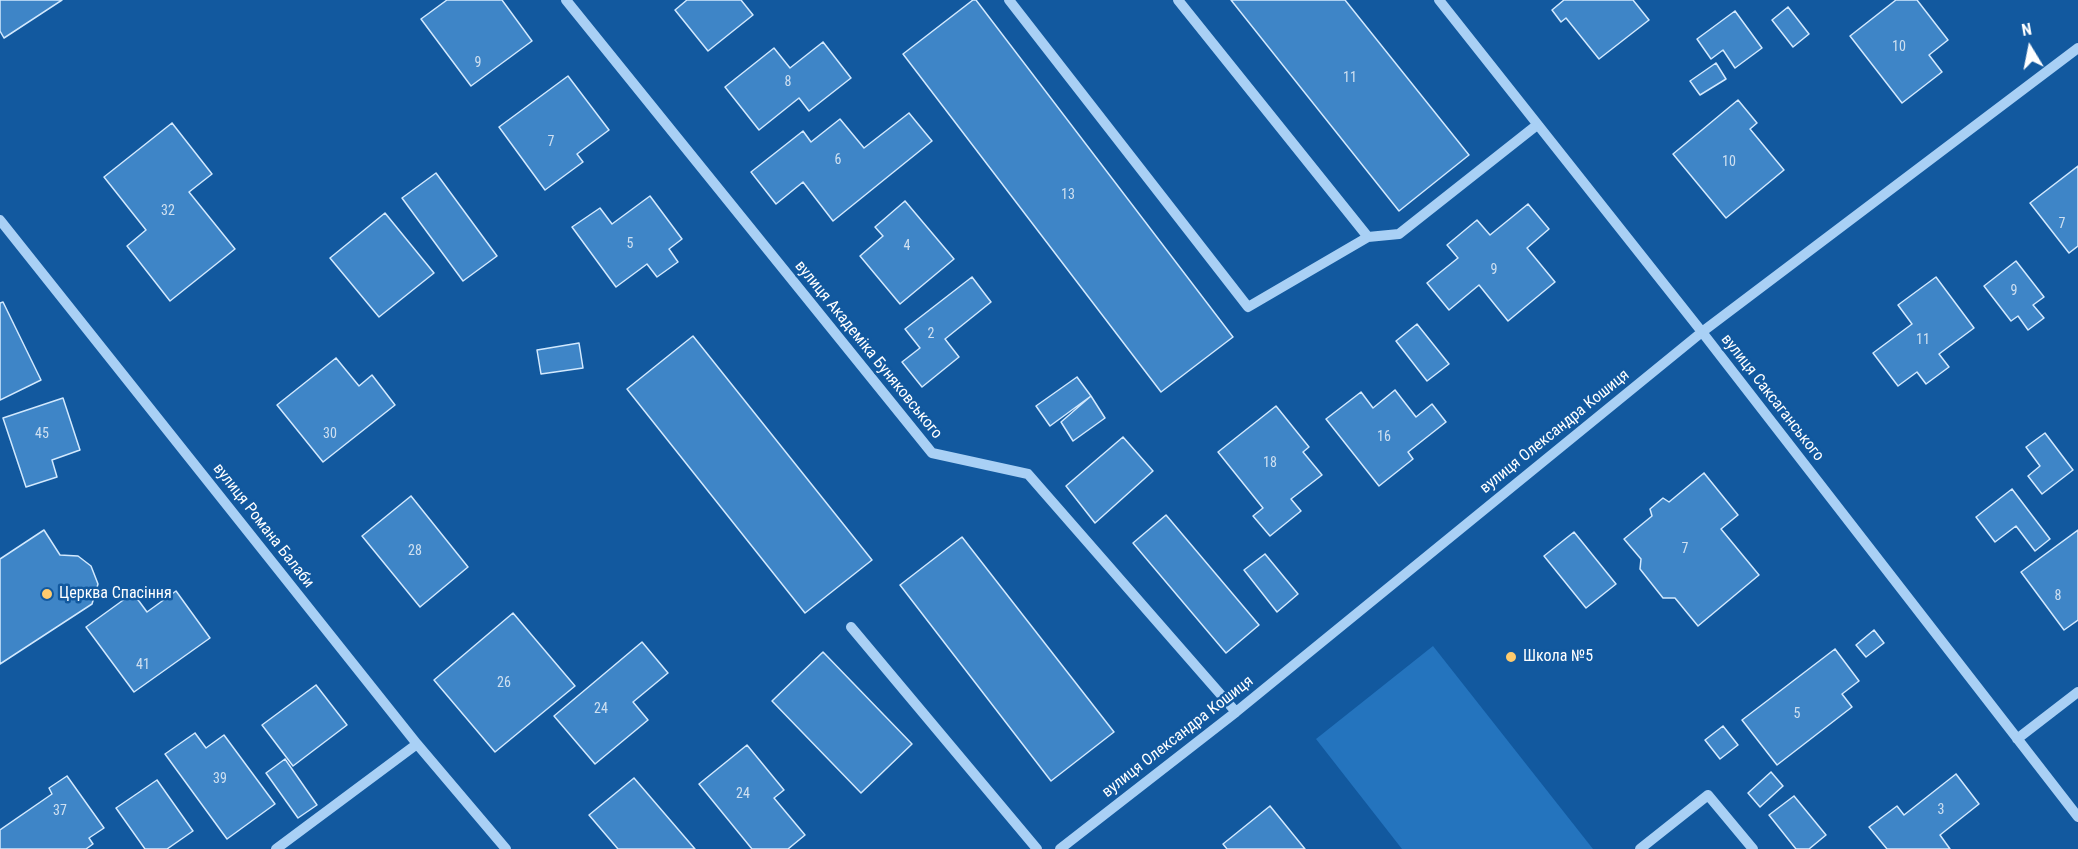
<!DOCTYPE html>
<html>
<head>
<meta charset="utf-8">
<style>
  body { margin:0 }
  #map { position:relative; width:2078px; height:849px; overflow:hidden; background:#12599f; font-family:"Roboto Condensed",sans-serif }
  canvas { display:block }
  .north { position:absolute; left:2000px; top:18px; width:60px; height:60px; -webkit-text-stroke:4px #12599f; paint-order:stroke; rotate:350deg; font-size:16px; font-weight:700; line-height:24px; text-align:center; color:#fff }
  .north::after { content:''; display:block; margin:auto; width:21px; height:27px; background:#fff; clip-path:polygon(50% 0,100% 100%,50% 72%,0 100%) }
</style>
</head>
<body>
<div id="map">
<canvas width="2078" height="849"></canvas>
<div class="north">N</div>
</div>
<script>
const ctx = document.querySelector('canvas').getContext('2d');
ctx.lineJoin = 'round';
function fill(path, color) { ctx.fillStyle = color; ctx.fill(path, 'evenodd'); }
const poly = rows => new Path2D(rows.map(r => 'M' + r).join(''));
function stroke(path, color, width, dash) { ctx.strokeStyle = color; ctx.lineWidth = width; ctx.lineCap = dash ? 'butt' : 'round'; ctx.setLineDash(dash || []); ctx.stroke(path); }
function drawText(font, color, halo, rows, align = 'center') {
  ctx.font = font + ' "Roboto Condensed",sans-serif'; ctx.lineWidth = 5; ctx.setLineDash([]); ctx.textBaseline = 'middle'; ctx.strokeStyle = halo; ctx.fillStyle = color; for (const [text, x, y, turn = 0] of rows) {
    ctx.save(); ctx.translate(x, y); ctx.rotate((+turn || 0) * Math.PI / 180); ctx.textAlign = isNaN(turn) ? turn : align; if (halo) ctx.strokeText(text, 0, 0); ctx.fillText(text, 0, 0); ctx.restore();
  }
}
fill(poly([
  [1433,646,1593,849,1402,849,1316,739]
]), '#2474be');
const building = poly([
  [0,0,62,0,4,38,0,31,0,0],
  [447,0,502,0,532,41,471,86,421,19,447,0],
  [687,0,741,0,753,15,708,51,675,10,687,0],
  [973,0,976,0,1233,337,1161,392,903,54,973,0],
  [1231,0,1345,0,1469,155,1399,211,1231,0],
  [1564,0,1633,0,1649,20,1599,59,1566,18,1561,22,1552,10,1564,0],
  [1896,0,1917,0,1948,40,1929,55,1942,72,1902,103,1850,36,1896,0],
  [1788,7,1809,34,1793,47,1772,20,1788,7],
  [1735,11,1762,48,1735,68,1723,50,1711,59,1697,39,1735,11],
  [823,42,851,78,809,111,799,98,759,130,725,87,774,48,790,68,823,42],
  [1716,63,1726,79,1700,95,1690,81,1716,63],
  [568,76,609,130,577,154,583,162,545,190,499,127,568,76],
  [1738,100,1757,123,1750,129,1784,170,1726,218,1673,154,1738,100],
  [909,113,932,141,833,221,803,182,776,204,751,172,803,131,811,142,840,119,864,148,909,113],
  [172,123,212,174,189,192,235,249,170,301,127,246,146,230,104,177,172,123],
  [2078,166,2078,246,2069,253,2030,203,2078,166],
  [436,173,497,256,463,281,402,198,436,173],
  [650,196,682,239,669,249,678,262,657,277,647,264,616,287,572,227,600,208,612,224,650,196],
  [905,201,954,259,900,304,860,256,883,236,875,227,905,201],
  [1528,204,1549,229,1527,248,1555,282,1508,321,1479,285,1449,310,1427,283,1458,258,1447,245,1477,220,1490,235,1528,204],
  [385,213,434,273,379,317,330,258,385,213],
  [2016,261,2044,297,2033,305,2044,318,2028,330,2018,316,2011,321,1984,286,2016,261],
  [972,277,991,302,945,339,959,357,922,387,902,362,920,348,905,329,972,277],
  [1936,277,1974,328,1939,354,1949,367,1926,384,1917,372,1898,386,1873,353,1912,324,1898,305,1936,277],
  [3,302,41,380,0,400,0,303,3,302],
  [1417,324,1449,364,1427,381,1396,341,1417,324],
  [693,336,872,560,805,613,627,389,693,336],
  [579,343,583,368,541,374,537,350,579,343],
  [336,358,359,386,372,375,395,405,323,462,277,405,336,358],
  [1077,377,1091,396,1050,426,1036,406,1077,377],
  [1395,390,1416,417,1432,404,1446,422,1408,452,1413,459,1379,486,1326,419,1361,392,1373,408,1395,390],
  [1091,396,1105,418,1073,441,1061,422,1091,396],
  [63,398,80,450,52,460,57,477,26,487,3,418,63,398],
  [1276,406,1309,447,1303,452,1322,475,1291,499,1301,511,1270,536,1253,516,1263,508,1218,452,1276,406],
  [2045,433,2073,470,2042,494,2028,476,2040,466,2026,447,2045,433],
  [1123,437,1153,471,1095,523,1066,486,1123,437],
  [1704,473,1738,515,1721,529,1759,575,1698,626,1675,598,1663,598,1640,569,1641,559,1624,539,1652,516,1650,509,1663,498,1669,502,1704,473],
  [2012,489,2050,539,2035,551,2016,526,1995,542,1976,517,2012,489],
  [411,496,468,567,420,607,362,536,411,496],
  [1166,515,1259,625,1226,653,1133,543,1166,515],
  [44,530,60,555,78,556,91,566,98,584,92,604,0,664,0,559,44,530],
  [2078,530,2078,620,2064,630,2021,572,2078,530],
  [1574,532,1616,584,1586,608,1544,556,1574,532],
  [962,537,1114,732,1051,781,900,585,962,537],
  [1265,554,1298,594,1277,612,1244,570,1265,554],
  [176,591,210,638,134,692,86,627,133,593,147,612,176,591],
  [513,613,575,686,495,752,434,680,513,613],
  [1874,630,1884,643,1866,657,1856,645,1874,630],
  [642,642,668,673,633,702,648,720,595,764,554,716,642,642],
  [1835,649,1859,681,1842,694,1852,707,1777,765,1742,720,1835,649],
  [823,652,912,744,861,793,772,701,823,652],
  [316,685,347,725,293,766,262,725,316,685],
  [1723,726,1738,745,1720,759,1705,740,1723,726],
  [195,733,206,748,224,735,275,804,227,839,165,754,195,733],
  [747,745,784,790,774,798,805,835,788,849,752,849,699,784,747,745],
  [285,759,317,805,298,818,266,773,285,759],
  [1771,772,1783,786,1760,807,1748,793,1771,772],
  [1956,774,1979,804,1940,835,1950,849,1887,849,1869,827,1897,806,1904,815,1956,774],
  [67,776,104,828,89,838,93,844,86,849,0,849,0,830,52,794,49,788,67,776],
  [634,778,695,849,618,849,589,815,634,778],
  [157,780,193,831,167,849,145,849,116,808,157,780],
  [1794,796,1826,835,1809,849,1796,849,1769,815,1794,796],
  [1270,806,1305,849,1227,849,1223,844,1270,806]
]);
fill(building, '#3e85c7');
stroke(building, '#d2e9fe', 1.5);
stroke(poly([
  [566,0,932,453,1028,474,1236,712],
  [1009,0,1248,307,1368,237,1399,234,1537,125],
  [1178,0,1368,237],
  [1439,0,1702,332,2078,817],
  [0,220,417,744,506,849],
  [851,627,1037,849],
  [2017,739,2078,692],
  [276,849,417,744],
  [1060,849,1236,712,1702,332,2078,48],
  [1640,849,1708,795,1753,849]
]), '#a9d0f5', 10);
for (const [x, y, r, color] of [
  [47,594,6,"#ffcb6d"],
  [1511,657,6,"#ffcb6d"]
]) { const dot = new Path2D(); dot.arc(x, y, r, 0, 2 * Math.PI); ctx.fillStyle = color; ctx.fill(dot); stroke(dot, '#12599f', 2); }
drawText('14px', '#cfe0f1', null, [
  ["10",1899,47],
  ["9",478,63],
  ["11",1350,78],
  ["8",788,82],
  ["7",551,142],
  ["6",838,160],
  ["10",1729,162],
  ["13",1068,195],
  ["32",168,211],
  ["7",2062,224],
  ["5",630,244],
  ["4",907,246],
  ["9",1494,270],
  ["9",2014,291],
  ["2",931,334],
  ["11",1923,340],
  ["45",42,434],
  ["30",330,434],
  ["16",1384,437],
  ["18",1270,463],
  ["7",1685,549],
  ["28",415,551],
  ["8",2058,596],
  ["41",143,665],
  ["26",504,683],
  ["24",601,709],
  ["5",1797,714],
  ["39",220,779],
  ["24",743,794],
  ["3",1941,810],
  ["37",60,811]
]);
drawText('16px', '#fff', '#12599f', [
  ["вулиця Академіка Буняковського",868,350,51],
  ["вулиця Саксаганського",1772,398,52],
  ["вулиця Олександра Кошиця",1555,432,-39],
  ["вулиця Романа Балаби",263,526,52],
  ["вулиця Олександра Кошиця",1178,737,-38]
]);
drawText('16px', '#fff', '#12599f', [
  ["Церква Спасіння",59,594],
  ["Школа №5",1523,657]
], 'left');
</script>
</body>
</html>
